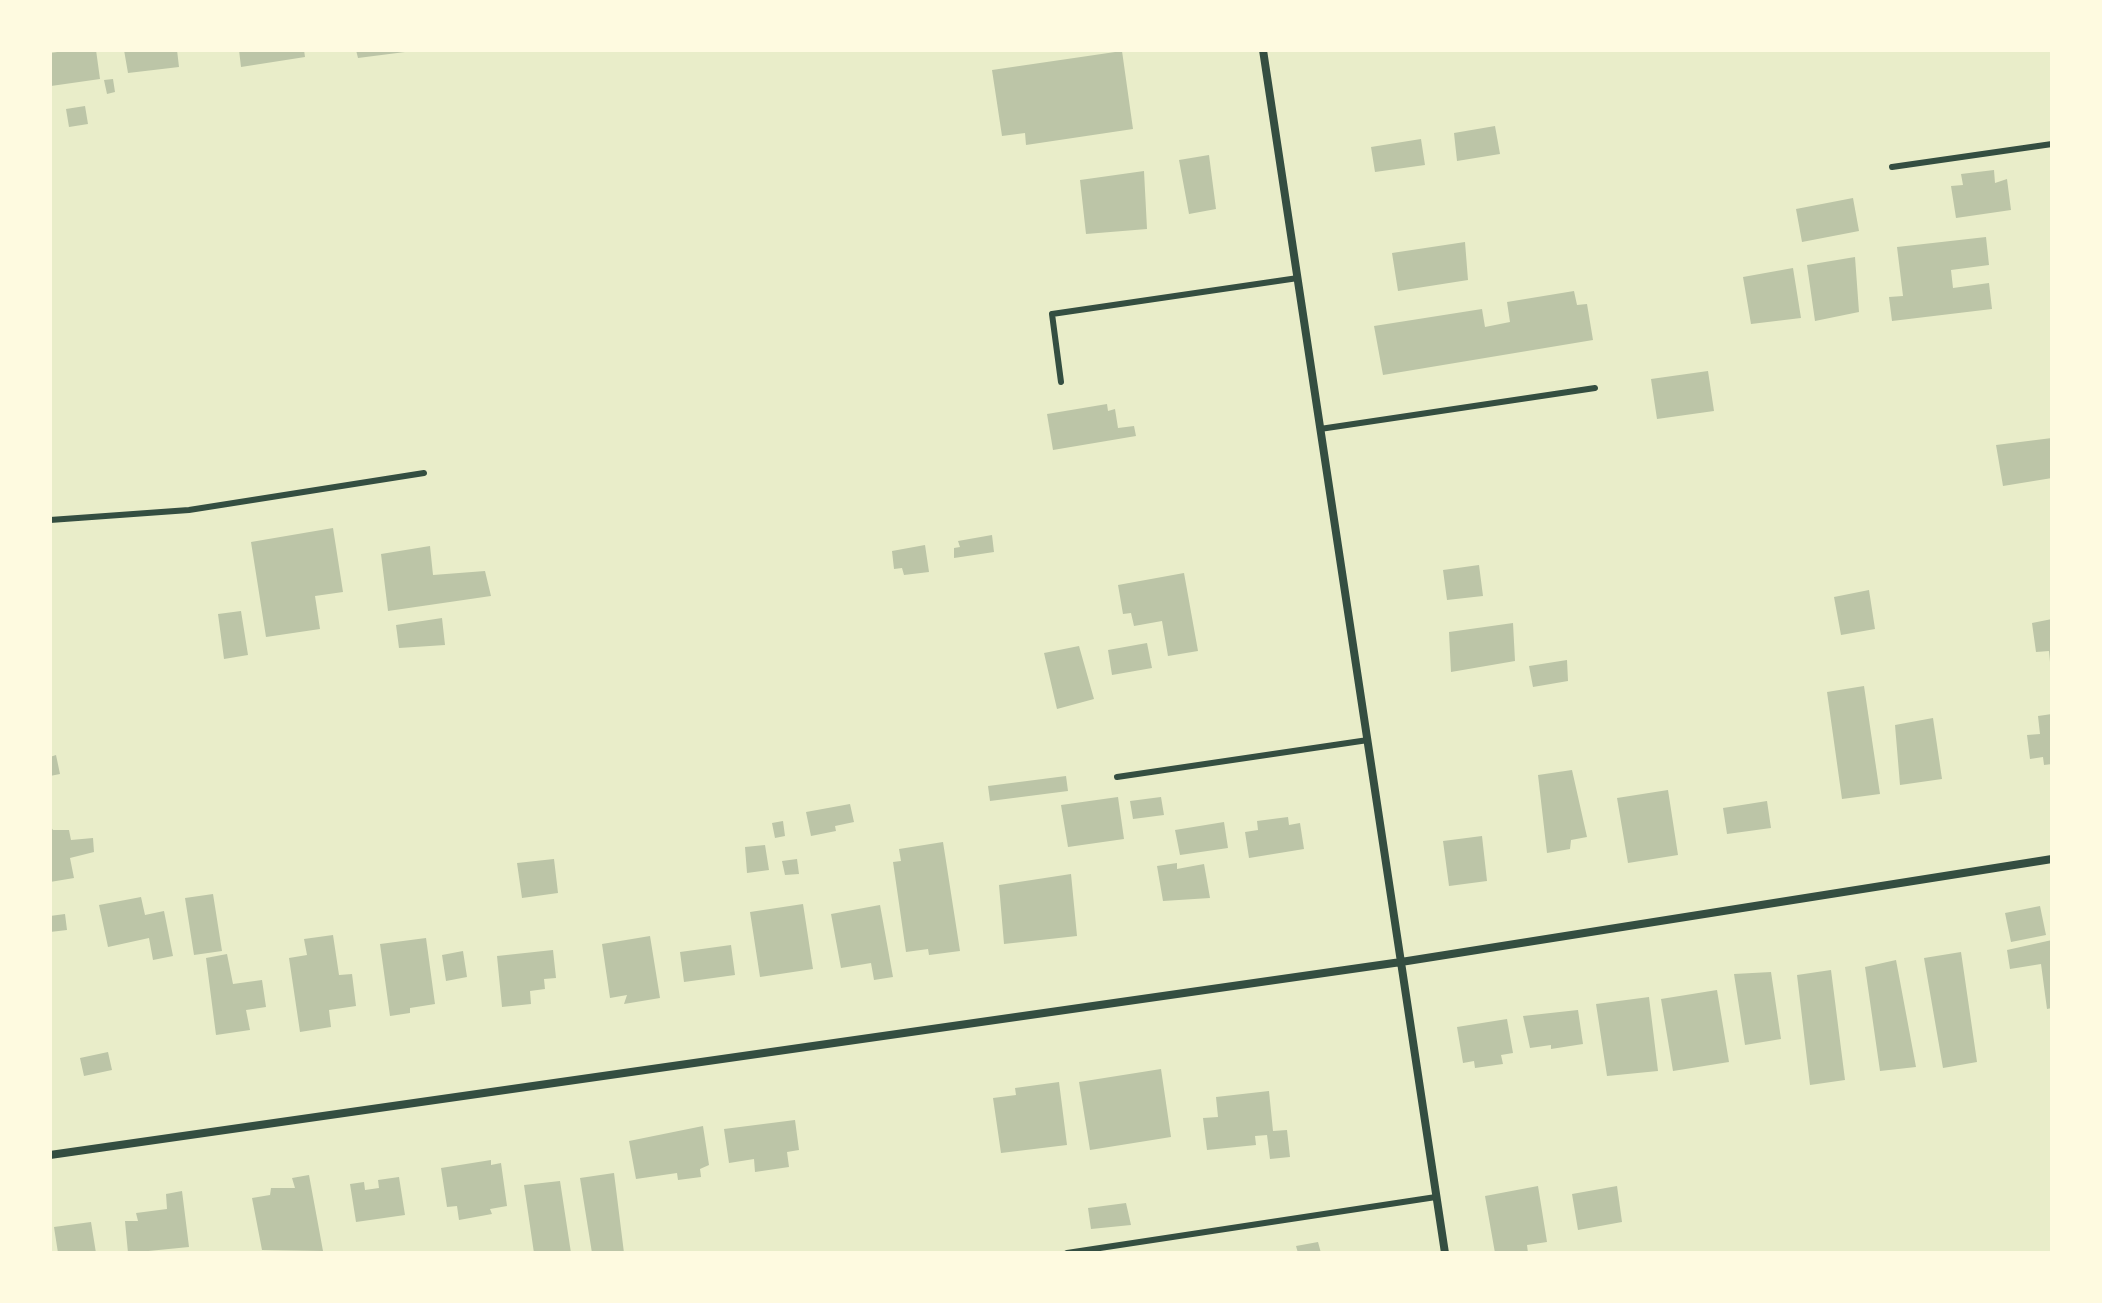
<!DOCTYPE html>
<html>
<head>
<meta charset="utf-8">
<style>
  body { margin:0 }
  #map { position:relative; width:2102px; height:1303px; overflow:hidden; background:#e9edc9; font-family:Bitter,serif }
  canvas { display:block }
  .frame { position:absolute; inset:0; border:52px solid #fefae0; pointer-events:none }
</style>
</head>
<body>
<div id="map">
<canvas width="2102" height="1303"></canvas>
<div class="frame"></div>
</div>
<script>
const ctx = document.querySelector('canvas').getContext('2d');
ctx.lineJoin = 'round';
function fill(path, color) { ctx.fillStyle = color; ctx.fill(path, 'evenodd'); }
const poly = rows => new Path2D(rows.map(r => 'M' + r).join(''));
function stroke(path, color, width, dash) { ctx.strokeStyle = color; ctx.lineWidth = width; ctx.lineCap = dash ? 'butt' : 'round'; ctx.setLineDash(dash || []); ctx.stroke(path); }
fill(poly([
  [72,50,96,50,100,79,51,86,50,53],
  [124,50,177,50,179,67,128,73],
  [239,50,304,50,305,57,241,67],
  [356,50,405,50,405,52,358,58],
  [1122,51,1133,129,1026,145,1025,133,1002,136,992,70],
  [113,79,115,92,107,94,104,80],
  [85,106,88,124,69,127,66,109],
  [1495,126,1500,154,1457,161,1454,133],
  [1421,139,1425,165,1375,172,1371,147],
  [1209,155,1216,209,1189,214,1179,160],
  [1994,170,1995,183,2007,179,2011,210,1956,218,1951,186,1963,185,1961,174],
  [1144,171,1147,229,1086,234,1080,180],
  [1853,198,1859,231,1802,242,1796,209],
  [1986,237,1989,265,1951,270,1953,288,1989,283,1992,309,1892,321,1889,297,1903,296,1897,247],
  [1465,242,1468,280,1398,291,1392,253],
  [1855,257,1859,312,1815,321,1807,265],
  [1793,268,1801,318,1751,324,1743,277],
  [1574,291,1577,305,1587,304,1593,340,1383,375,1374,326,1482,309,1485,327,1510,322,1507,302],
  [1708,371,1714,411,1657,419,1651,379],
  [1107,404,1108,411,1115,409,1118,428,1134,426,1136,436,1053,450,1047,414],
  [2052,438,2052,478,2003,486,1996,445],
  [333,528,343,592,315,596,320,629,266,637,251,542],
  [992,535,994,552,954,558,954,548,960,547,958,541],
  [925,545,929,572,904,575,902,568,894,569,892,551],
  [430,546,433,575,485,571,491,596,388,611,381,554],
  [1479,565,1483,596,1447,600,1443,570],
  [1184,573,1198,651,1168,656,1162,621,1134,626,1131,613,1123,614,1118,585],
  [1869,590,1875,629,1841,635,1834,597],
  [241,611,248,655,224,659,218,614],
  [442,618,445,645,399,648,396,625],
  [2052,619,2052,662,2050,662,2049,651,2036,652,2032,623],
  [1513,623,1515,661,1451,672,1449,632],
  [1147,643,1152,668,1112,675,1108,650],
  [1079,646,1094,699,1057,709,1044,653],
  [1567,660,1568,681,1533,687,1529,666],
  [1864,686,1880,794,1842,799,1827,692],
  [2052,714,2052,764,2044,765,2043,757,2030,759,2027,735,2040,734,2038,716],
  [1933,718,1942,779,1900,785,1895,725],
  [56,755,60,774,50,776,50,757],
  [1572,770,1587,837,1571,840,1570,849,1547,853,1538,775],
  [1066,776,1068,791,990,801,988,786],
  [1668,790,1678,855,1628,863,1617,798],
  [1118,797,1124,839,1068,847,1061,805],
  [1161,797,1164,815,1133,819,1130,801],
  [1767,801,1771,828,1727,834,1723,808],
  [850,804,854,822,835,826,836,831,811,836,806,812],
  [1288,817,1289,825,1300,823,1304,849,1249,858,1245,832,1258,830,1257,821],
  [783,821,785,836,775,838,772,823],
  [1224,822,1228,848,1180,855,1175,830],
  [50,826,53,830,69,830,71,840,93,838,94,852,70,858,74,878,50,882],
  [1482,836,1487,881,1449,886,1443,841],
  [943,842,960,951,929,955,928,949,906,952,893,862,901,861,899,849],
  [765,845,769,870,747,873,745,847],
  [554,859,558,893,522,898,517,863],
  [797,859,799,874,785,875,782,861],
  [1177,863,1177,869,1204,864,1210,898,1163,901,1157,866],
  [1071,874,1077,936,1004,944,999,885],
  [213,894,222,951,194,955,185,898],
  [141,897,145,915,164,911,173,956,153,960,149,938,108,947,99,905],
  [803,904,813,969,760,977,750,912],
  [880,905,893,977,874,980,871,963,841,968,831,914],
  [2040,906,2046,935,2011,942,2005,913],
  [65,914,67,930,50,932,50,916],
  [333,935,339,975,352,974,356,1006,329,1010,331,1027,300,1032,289,958,307,955,304,939],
  [650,936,660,998,624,1004,627,995,610,998,602,944],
  [426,938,435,1004,410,1008,410,1013,390,1016,380,944],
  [2052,940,2052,1008,2047,1009,2041,964,2010,969,2007,950],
  [731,945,735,975,684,982,680,952],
  [553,950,556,978,544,979,545,989,530,991,531,1004,502,1007,497,956],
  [463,951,467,977,446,981,442,955],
  [1961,952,1977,1062,1943,1068,1924,958],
  [227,954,233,984,262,980,266,1007,246,1010,250,1030,216,1035,206,958],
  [1896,960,1916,1067,1880,1071,1865,967],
  [1831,970,1845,1080,1810,1085,1797,975],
  [1771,972,1781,1039,1745,1045,1734,974],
  [1717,990,1729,1062,1673,1071,1661,999],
  [1649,997,1658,1071,1607,1076,1596,1004],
  [1578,1010,1583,1044,1551,1049,1551,1045,1530,1048,1523,1016],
  [1507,1019,1513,1053,1501,1055,1503,1064,1475,1068,1474,1061,1463,1063,1457,1027],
  [108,1052,112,1070,84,1076,80,1058],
  [1161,1069,1171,1137,1090,1150,1079,1082],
  [1059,1082,1067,1145,1001,1153,993,1098,1016,1095,1015,1088],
  [1269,1091,1273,1131,1287,1130,1290,1157,1270,1159,1267,1135,1255,1136,1256,1145,1207,1150,1203,1118,1218,1117,1216,1097],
  [795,1120,799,1150,787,1152,789,1167,755,1172,754,1159,729,1163,724,1129],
  [703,1126,709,1165,700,1169,701,1177,678,1180,677,1173,636,1179,629,1141],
  [491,1160,491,1165,501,1163,507,1206,490,1209,492,1214,459,1220,457,1206,447,1207,441,1168],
  [614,1173,624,1253,592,1253,580,1178],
  [309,1175,323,1251,262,1250,252,1198,270,1195,271,1188,295,1188,292,1178],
  [399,1177,405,1215,356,1222,350,1184,364,1182,365,1190,379,1188,378,1180],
  [560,1181,571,1253,534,1253,524,1185],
  [1538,1186,1547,1242,1527,1245,1528,1253,1495,1253,1485,1196],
  [1617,1186,1622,1222,1578,1230,1572,1194],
  [182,1191,189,1247,128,1253,125,1221,138,1221,136,1213,167,1209,166,1194],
  [1126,1203,1131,1225,1091,1229,1088,1208],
  [91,1222,96,1253,58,1253,54,1227],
  [1318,1242,1321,1253,1298,1253,1296,1246]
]), '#bcc5a7');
stroke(poly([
  [1892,167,2052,144],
  [1061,382,1052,314,1298,278],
  [1320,429,1595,388],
  [50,520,189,510,424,473],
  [1117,777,1368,740],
  [1067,1253,1436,1197]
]), '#344e41', 6);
stroke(poly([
  [1263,50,1445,1253],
  [50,1155,1401,962,2052,859]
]), '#344e41', 8);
</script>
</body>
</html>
